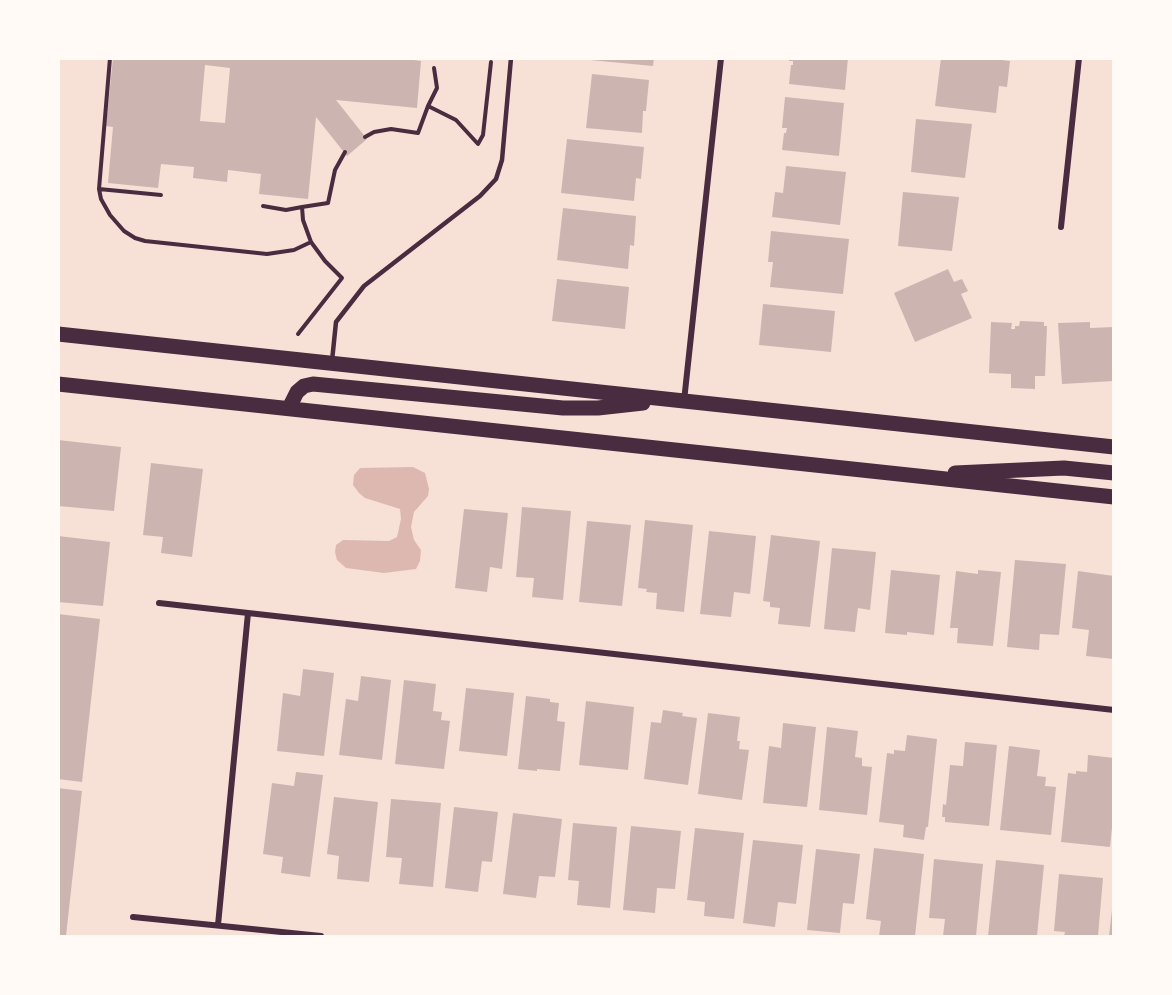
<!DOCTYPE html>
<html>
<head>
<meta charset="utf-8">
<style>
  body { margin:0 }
  #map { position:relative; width:1172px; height:995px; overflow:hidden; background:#f7e1d7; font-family:"Titillium Web",sans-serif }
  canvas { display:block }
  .frame { position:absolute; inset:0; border:60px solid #fffaf5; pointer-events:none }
</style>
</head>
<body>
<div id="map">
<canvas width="1172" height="995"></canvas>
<div class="frame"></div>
</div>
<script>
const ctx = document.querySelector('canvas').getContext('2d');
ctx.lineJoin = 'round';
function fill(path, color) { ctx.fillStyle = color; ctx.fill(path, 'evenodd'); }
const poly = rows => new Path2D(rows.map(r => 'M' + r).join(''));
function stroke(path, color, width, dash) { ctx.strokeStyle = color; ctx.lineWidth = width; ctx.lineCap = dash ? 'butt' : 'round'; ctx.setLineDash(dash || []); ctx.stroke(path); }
fill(poly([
  [413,467,425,473,429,489,428,496,414,512,411,527,414,540,421,550,420,561,416,569,384,573,346,568,337,560,335,552,336,545,343,540,389,541,397,537,401,519,400,509,365,498,359,493,353,485,354,475,360,468]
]), '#dcb8b0');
fill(poly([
  [113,58,400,58,421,61,417,108,336,100,367,139,347,156,316,117,308,199,259,194,261,174,228,170,227,182,193,178,194,167,161,164,158,188,108,183,113,127,106,126],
  [205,65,230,68,225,123,200,121],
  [590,58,654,58,653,66,590,60],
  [789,58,848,58,845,90,789,84,791,65,793,65,793,61,789,61],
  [941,58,986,58,1010,61,1007,87,999,86,996,113,935,106],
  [592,74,649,80,646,111,643,111,642,133,586,128],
  [785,97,844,103,839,156,782,150,784,133,786,133,787,128,782,128],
  [916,119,972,124,965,178,911,172],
  [567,139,644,147,641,179,636,178,634,201,561,193],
  [786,166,846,172,840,225,772,217,775,192,783,193],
  [903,192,959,197,952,251,898,246],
  [563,208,636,216,634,246,630,245,628,269,557,260],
  [771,231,849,239,843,294,770,287,773,262,768,262],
  [948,269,954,282,962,279,968,291,961,294,972,318,915,342,894,293],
  [557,279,629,287,625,329,552,321],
  [763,304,835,311,831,352,759,345],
  [1020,321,1044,322,1044,326,1047,326,1045,376,1035,376,1035,389,1011,388,1011,374,989,373,991,322,1012,323,1011,329,1015,329,1015,326,1019,326],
  [1090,322,1090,328,1114,327,1114,381,1062,384,1058,323],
  [58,440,121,447,114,511,58,506],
  [151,463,203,469,192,557,161,553,163,537,143,535],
  [522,507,571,511,563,600,532,597,534,578,516,577],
  [464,509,508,513,502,569,490,567,487,592,455,588],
  [645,520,693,525,684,612,656,609,657,593,646,592,647,589,638,588],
  [587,521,631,525,622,606,579,602],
  [709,531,756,536,750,594,734,592,731,617,700,614],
  [771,535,820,541,810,627,778,624,780,608,770,607,770,602,763,601],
  [58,536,110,542,103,606,58,602],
  [832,548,876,552,870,610,858,608,855,632,824,629],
  [1015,560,1066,564,1059,635,1040,634,1039,650,1007,647],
  [891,570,940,575,934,635,907,632,907,635,885,633],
  [978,570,1001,572,993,646,957,643,958,628,950,628,956,571,978,574],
  [1078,571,1114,576,1114,659,1086,656,1089,630,1072,628],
  [58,614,100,619,82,782,58,779],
  [303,669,334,673,324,756,277,751,283,693,300,696],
  [361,676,391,680,382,760,339,755,346,699,358,701],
  [404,680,436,684,433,711,442,712,441,720,450,721,444,769,395,764],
  [466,688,514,693,507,756,459,751],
  [526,696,550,699,550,702,559,703,557,721,565,722,560,771,537,769,537,771,518,769],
  [586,701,634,707,628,770,579,765],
  [663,710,683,713,682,716,697,718,688,785,644,779,651,722,661,723],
  [708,713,740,717,737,741,740,741,739,749,749,750,742,800,698,794],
  [783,723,816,727,807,807,763,803,769,746,781,748],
  [827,727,858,731,855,757,862,758,862,766,872,767,867,815,819,810],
  [907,735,937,739,928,827,926,827,924,840,903,837,904,825,879,822,887,753,894,754,894,750,905,751],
  [965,742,997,745,989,826,945,822,945,817,942,817,943,804,946,805,950,765,963,766],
  [1009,746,1040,750,1037,776,1046,777,1045,786,1056,787,1051,835,1000,830],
  [1088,755,1114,758,1114,808,1110,847,1061,842,1068,773,1076,774,1076,771,1087,772],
  [296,772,323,775,310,877,281,873,283,857,263,854,272,783,294,786],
  [58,788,82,791,66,936,58,936],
  [334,797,378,802,369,882,337,879,339,856,327,854],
  [391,799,441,803,433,887,399,884,402,858,386,857],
  [454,807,498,812,492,862,482,861,478,892,445,888],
  [513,813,562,819,555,877,539,876,536,898,503,894],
  [573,823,617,827,610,908,577,905,579,881,568,880],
  [631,826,681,831,675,889,657,888,655,913,623,910],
  [695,828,744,833,734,919,704,916,705,902,687,900],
  [753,840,803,845,796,904,778,902,775,927,743,923],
  [874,848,924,854,915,936,879,936,881,921,866,919],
  [816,849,860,854,854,904,843,903,840,933,807,930],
  [934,859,983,864,976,936,943,936,945,919,929,918],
  [996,860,1044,865,1037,936,1018,935,1017,936,988,936],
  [1059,874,1103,878,1098,936,1064,936,1065,932,1054,931],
  [1112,910,1114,910,1114,936,1109,936]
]), '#ccb4b1');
stroke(poly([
  [110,58,99,189,101,199,110,215,124,231,135,238,145,241,267,254,294,250,311,242,325,261,342,278,298,334],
  [428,106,437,88,434,68],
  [365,137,374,132,391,129,418,133,428,106,456,120,478,144,483,135,491,62],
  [99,189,161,195],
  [263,206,286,210,302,207],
  [311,242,303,220,302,207,328,203,335,170,345,152]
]), '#4a2c40', 4);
stroke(poly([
  [332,361,336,322,364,286,480,196,496,179,502,160,511,58]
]), '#4a2c40', 4.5);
stroke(poly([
  [1061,227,1079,58],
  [684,401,721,58],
  [159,603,1114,710],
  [133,917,321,936],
  [218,925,248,613]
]), '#4a2c40', 6);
stroke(poly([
  [58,334,1114,447],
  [58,384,1114,497],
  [289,408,297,392,304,386,313,384,563,408,598,408,643,403],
  [955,473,1064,468,1114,473]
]), '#4a2c40', 15);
</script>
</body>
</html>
